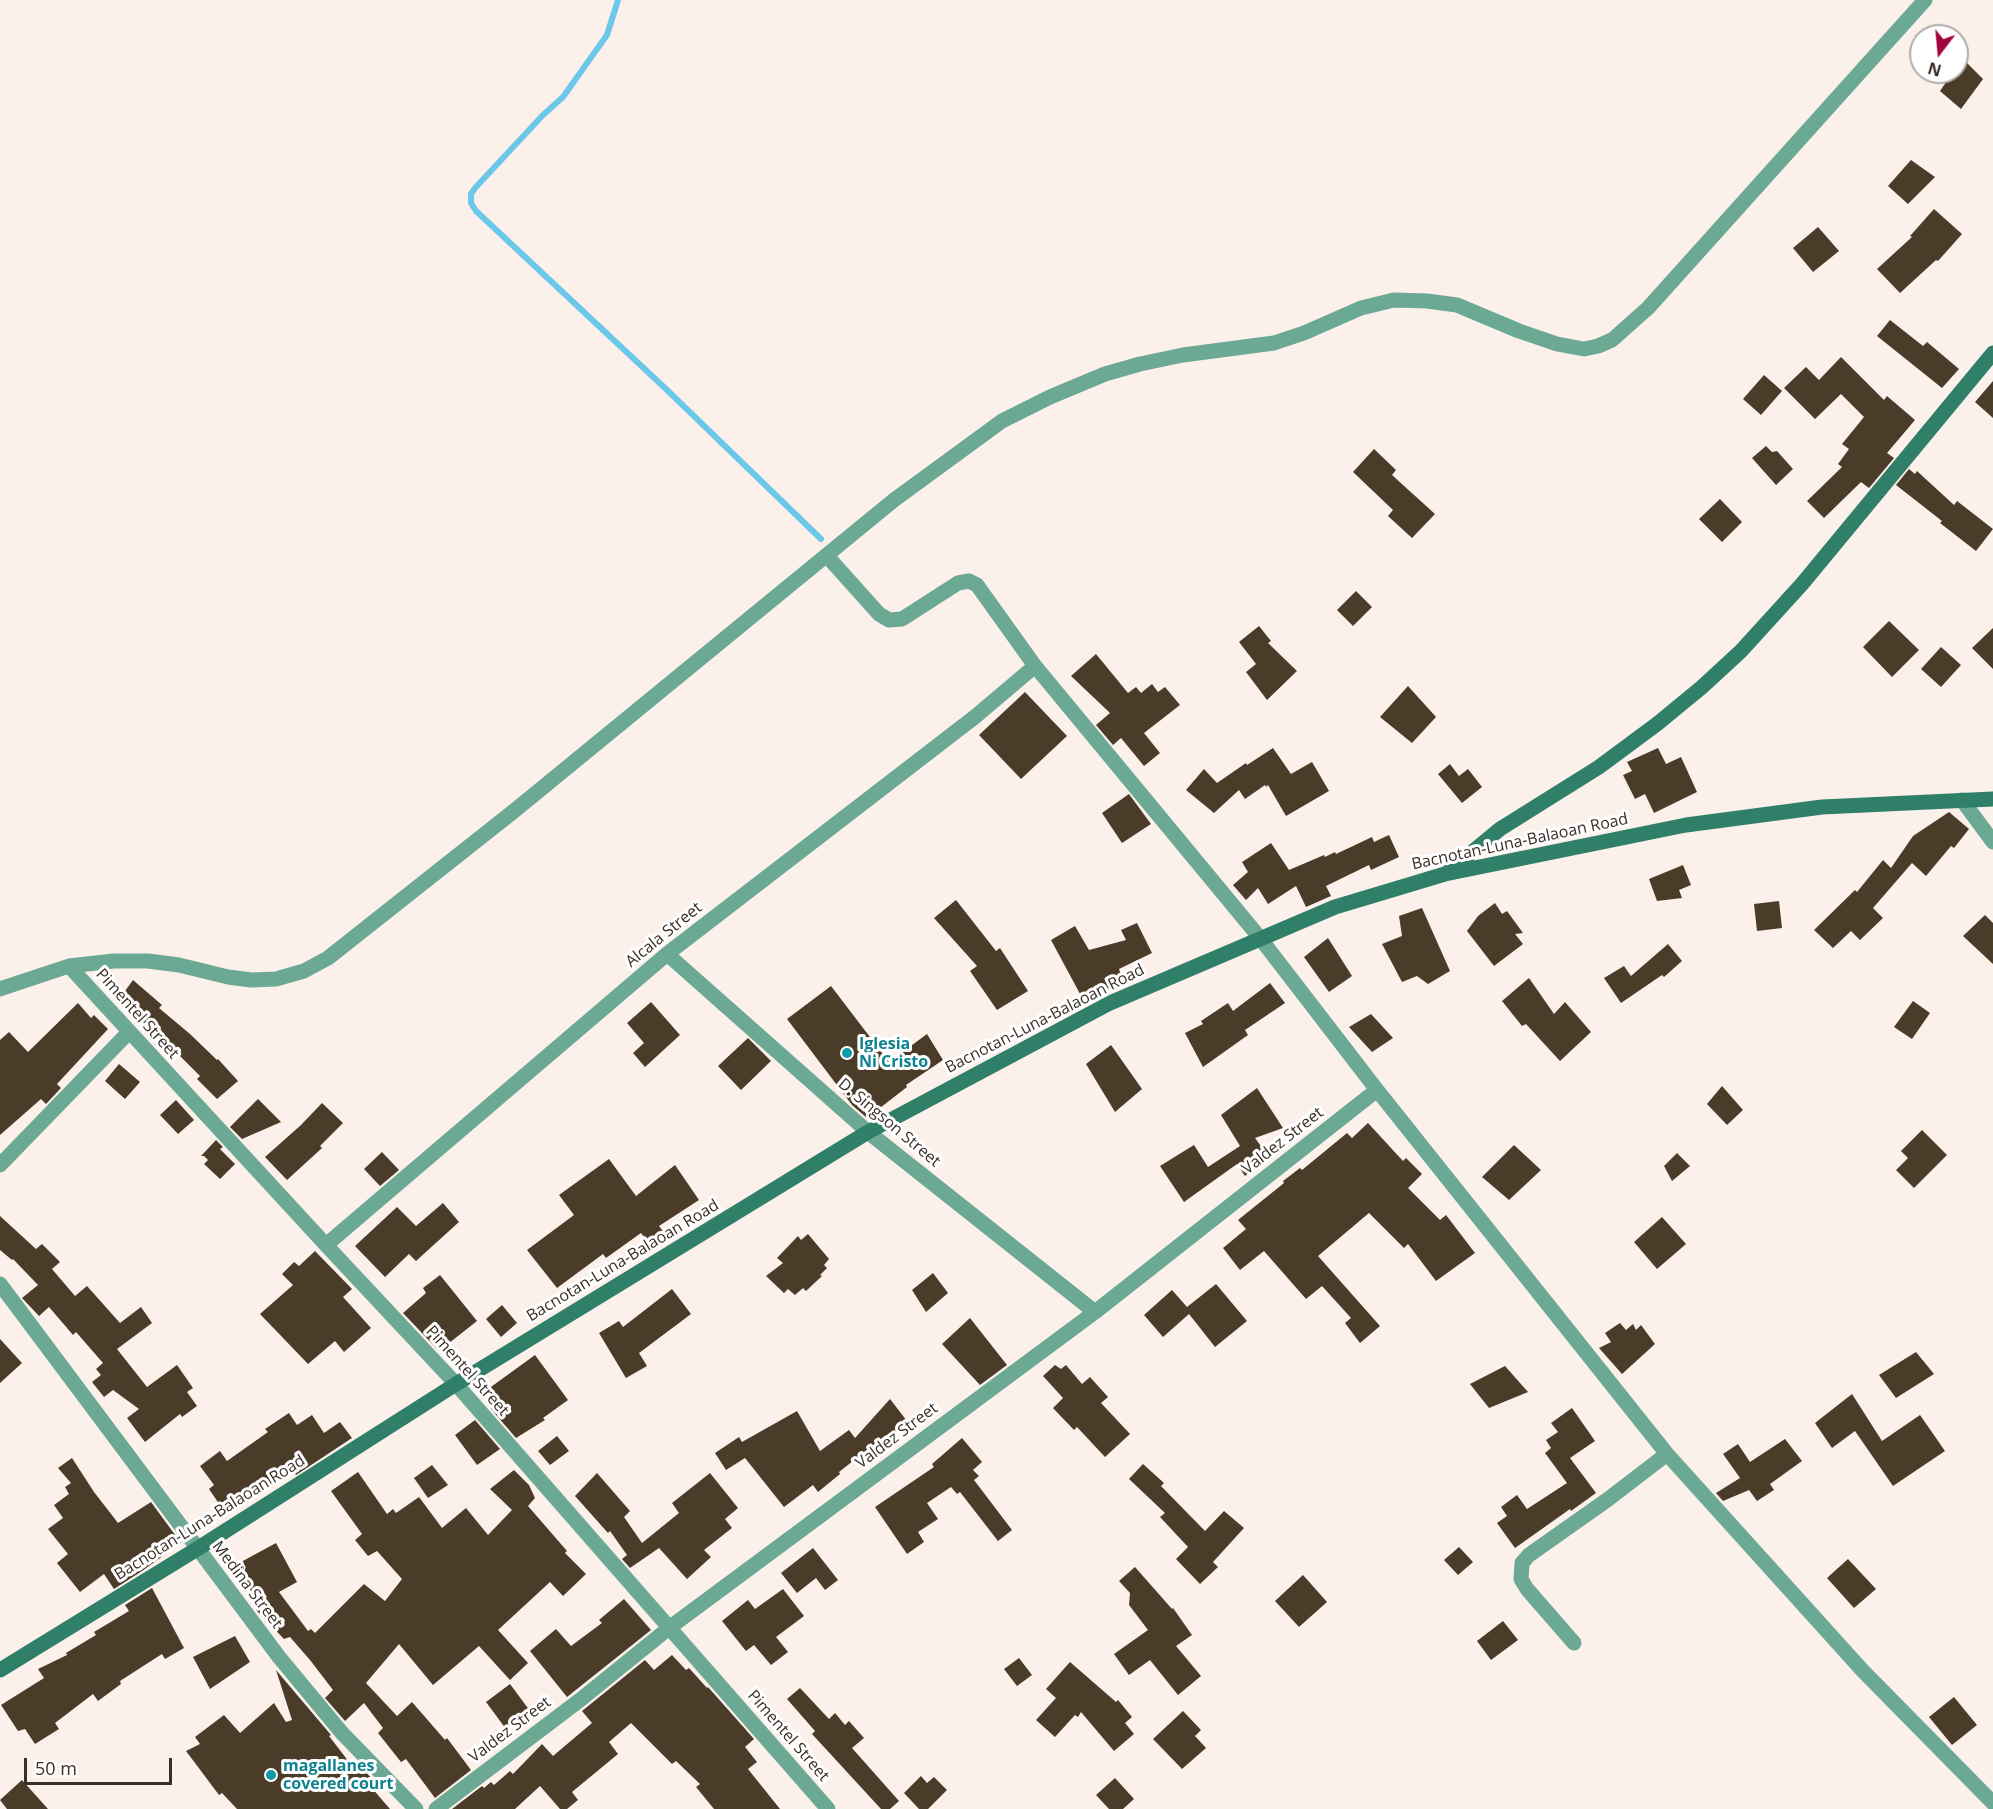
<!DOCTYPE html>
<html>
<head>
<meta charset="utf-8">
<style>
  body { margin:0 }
  #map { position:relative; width:1993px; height:1809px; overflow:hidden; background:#fcf0eb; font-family:"Open Sans",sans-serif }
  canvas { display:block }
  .north { position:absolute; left:1909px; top:24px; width:60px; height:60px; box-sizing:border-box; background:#fff; border:2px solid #b0aca9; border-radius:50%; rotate:196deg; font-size:16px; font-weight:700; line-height:24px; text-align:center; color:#3a2f29 }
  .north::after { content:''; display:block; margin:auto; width:21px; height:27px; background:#a2053e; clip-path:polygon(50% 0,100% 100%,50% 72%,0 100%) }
  .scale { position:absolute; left:24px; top:1758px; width:148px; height:27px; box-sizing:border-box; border:3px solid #3a2f29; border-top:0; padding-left:8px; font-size:18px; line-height:21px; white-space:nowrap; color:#3a2f29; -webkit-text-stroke:4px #fff; paint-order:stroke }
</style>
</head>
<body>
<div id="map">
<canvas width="1993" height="1809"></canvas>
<div class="north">N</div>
<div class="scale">50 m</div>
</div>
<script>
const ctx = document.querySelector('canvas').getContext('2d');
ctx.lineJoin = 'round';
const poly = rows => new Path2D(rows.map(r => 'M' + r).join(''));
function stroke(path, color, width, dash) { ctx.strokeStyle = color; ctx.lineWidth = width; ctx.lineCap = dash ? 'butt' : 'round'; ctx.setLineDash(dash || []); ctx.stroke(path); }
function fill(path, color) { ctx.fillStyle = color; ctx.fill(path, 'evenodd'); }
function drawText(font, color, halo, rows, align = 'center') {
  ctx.font = font + ' "Open Sans",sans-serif'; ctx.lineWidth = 6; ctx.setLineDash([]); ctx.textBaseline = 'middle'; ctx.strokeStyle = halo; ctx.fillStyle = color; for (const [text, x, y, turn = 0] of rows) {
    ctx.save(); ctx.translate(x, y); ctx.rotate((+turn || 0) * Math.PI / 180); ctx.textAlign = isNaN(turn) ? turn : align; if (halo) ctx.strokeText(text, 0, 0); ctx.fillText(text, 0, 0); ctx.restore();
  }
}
stroke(poly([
  [618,0,607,35,563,97,543,115,475,188,471,194,471,203,476,211,666,389,821,539]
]), '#6cc8e8', 6);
fill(poly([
  [1962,58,1983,79,1961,109,1940,91,1953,72,1957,72,1957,65],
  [1911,160,1935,177,1908,204,1888,186],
  [1934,209,1962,234,1938,261,1936,260,1900,293,1877,269,1912,237,1910,236],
  [1818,227,1839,251,1813,272,1793,248],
  [1890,320,1923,346,1927,342,1959,369,1942,388,1877,336],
  [1841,357,1884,400,1887,396,1915,420,1887,453,1894,458,1869,488,1861,482,1824,518,1807,501,1842,467,1838,464,1849,449,1842,444,1864,417,1841,394,1815,419,1784,388,1806,367,1819,380],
  [1764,375,1782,391,1761,415,1743,399],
  [1993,381,1993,418,1975,402],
  [1766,446,1772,452,1777,451,1793,469,1776,485,1752,458],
  [1374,449,1396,470,1392,475,1435,514,1412,538,1388,516,1393,510,1353,472],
  [1909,469,1915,474,1917,471,1954,505,1957,501,1993,529,1976,551,1940,523,1942,521,1896,485],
  [1720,499,1742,522,1722,542,1699,519],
  [1356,591,1372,607,1353,626,1337,610],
  [1889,621,1919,650,1892,677,1863,647],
  [1259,626,1271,641,1268,643,1297,671,1267,700,1246,672,1256,664,1239,642],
  [1993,628,1993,669,1972,648],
  [1941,647,1961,665,1941,687,1921,669],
  [1096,654,1128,693,1136,687,1141,693,1152,684,1158,692,1165,687,1180,705,1144,733,1160,753,1144,766,1121,738,1113,745,1096,725,1110,713,1071,676],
  [1408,686,1436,717,1412,743,1380,717],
  [1025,692,1067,736,1021,779,979,735],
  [1273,748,1291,774,1312,762,1329,791,1286,816,1268,785,1266,787,1265,785,1245,799,1239,790,1214,813,1186,790,1204,769,1217,783,1246,763,1247,765],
  [1658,748,1666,764,1681,757,1697,792,1654,813,1645,794,1635,799,1623,775,1632,771,1627,762],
  [1450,764,1459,776,1468,769,1482,787,1462,803,1438,774],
  [1129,794,1151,824,1122,843,1102,813],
  [1949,812,1969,829,1954,848,1951,846,1926,876,1912,863,1873,908,1883,918,1860,940,1851,931,1833,948,1814,930,1855,890,1857,892,1883,860,1891,868,1913,836],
  [1389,835,1399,857,1371,870,1369,865,1326,886,1331,896,1306,907,1296,886,1268,904,1258,888,1246,900,1233,885,1248,872,1242,862,1271,843,1289,870,1324,855,1325,857,1335,852,1336,854,1372,837,1374,842],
  [1683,865,1691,885,1679,890,1682,898,1657,901,1649,879],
  [956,900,996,951,1000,948,1028,991,997,1010,970,971,977,966,934,918],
  [1779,901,1782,928,1757,931,1754,904],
  [1495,903,1502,914,1507,911,1523,933,1515,934,1523,944,1494,966,1467,931,1478,916],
  [1422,908,1450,971,1428,984,1417,976,1402,982,1382,944,1402,936,1399,916],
  [1985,915,1993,923,1993,964,1963,936],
  [1137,923,1152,953,1119,969,1122,978,1086,1005,1051,940,1075,926,1089,950,1126,940,1121,930],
  [1328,938,1352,976,1329,992,1304,957],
  [1668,944,1682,961,1664,977,1662,975,1621,1003,1604,978,1624,966,1631,976],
  [1529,978,1554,1014,1565,1002,1591,1032,1560,1061,1526,1024,1522,1026,1502,1001],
  [133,980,162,1005,159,1008,190,1034,217,1060,218,1059,238,1081,217,1099,197,1079,200,1076,157,1033,155,1035,120,998],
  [1270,983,1285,1003,1245,1030,1248,1035,1203,1067,1185,1033,1203,1024,1201,1021,1228,1003,1233,1011],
  [831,986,889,1062,927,1034,943,1060,906,1085,907,1087,867,1118,852,1105,787,1019],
  [1913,1001,1930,1013,1912,1039,1894,1027],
  [651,1002,680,1035,645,1067,633,1053,644,1043,627,1023],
  [78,1003,91,1018,94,1015,108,1029,57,1084,61,1088,46,1104,41,1099,0,1135,0,1040,9,1032,28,1052],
  [1371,1014,1393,1038,1372,1052,1349,1027],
  [748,1038,771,1061,741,1090,718,1066],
  [1111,1045,1142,1089,1115,1112,1086,1064],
  [119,1064,140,1082,125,1099,105,1081],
  [1722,1086,1743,1110,1727,1125,1707,1104],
  [1257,1088,1283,1128,1255,1138,1269,1157,1245,1176,1237,1164,1184,1202,1160,1166,1194,1145,1208,1167,1240,1146,1221,1115],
  [258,1099,281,1122,242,1139,230,1127],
  [176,1100,194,1120,178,1134,160,1115],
  [322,1103,343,1123,320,1146,322,1148,287,1180,265,1157,301,1125],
  [1368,1123,1403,1161,1406,1158,1422,1174,1408,1188,1440,1220,1446,1215,1475,1253,1436,1281,1408,1244,1404,1248,1369,1213,1318,1256,1380,1326,1360,1343,1345,1323,1351,1318,1322,1286,1306,1299,1264,1251,1240,1270,1223,1248,1246,1229,1238,1220,1284,1183,1283,1181,1300,1168,1302,1170,1347,1133,1352,1138],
  [1922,1130,1947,1155,1914,1188,1896,1170,1908,1158,1901,1151],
  [216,1140,223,1147,220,1149,235,1164,220,1179,204,1164,208,1160,204,1156,201,1156],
  [1514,1145,1541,1170,1509,1200,1482,1177],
  [382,1152,399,1170,380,1186,364,1169],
  [1677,1153,1690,1166,1672,1181,1664,1166],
  [609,1159,636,1196,675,1165,699,1200,659,1226,666,1235,651,1246,641,1233,606,1258,603,1254,557,1288,527,1250,574,1215,559,1195],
  [443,1203,459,1222,416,1261,409,1254,385,1277,355,1246,397,1207,416,1226],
  [0,1216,36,1249,42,1244,60,1262,52,1269,75,1296,87,1286,120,1323,141,1307,152,1323,117,1349,147,1387,177,1365,193,1388,187,1392,197,1406,182,1417,180,1414,145,1442,127,1418,139,1409,113,1390,104,1397,92,1382,101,1375,96,1369,103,1363,76,1332,73,1335,49,1307,39,1316,22,1298,38,1285,13,1259,12,1260,0,1250],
  [1662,1217,1686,1244,1657,1269,1634,1242],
  [808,1234,829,1259,824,1265,827,1268,820,1275,822,1276,806,1291,803,1288,795,1295,788,1289,784,1293,766,1276,783,1263,777,1258,798,1236,801,1240],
  [315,1251,352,1289,343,1297,371,1328,344,1352,335,1341,308,1364,260,1314,293,1285,282,1274,294,1262,299,1266],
  [933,1273,948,1293,926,1312,912,1290],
  [440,1275,477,1321,439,1351,403,1313,426,1293,423,1288],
  [1216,1284,1247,1321,1215,1347,1189,1314,1163,1337,1144,1315,1172,1290,1187,1307],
  [672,1289,691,1314,639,1353,647,1366,626,1378,599,1333,619,1321,623,1327],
  [502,1305,517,1323,501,1337,486,1319],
  [970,1318,1007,1365,980,1385,942,1344],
  [1620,1323,1626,1330,1633,1324,1636,1330,1641,1325,1655,1344,1622,1374,1599,1348,1611,1342,1605,1333],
  [0,1339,22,1363,0,1383],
  [1916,1352,1934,1374,1896,1398,1879,1375],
  [535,1355,568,1400,543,1418,545,1420,516,1438,491,1409,494,1406,484,1392],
  [1055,1365,1061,1369,1066,1365,1082,1384,1090,1377,1108,1397,1101,1403,1130,1434,1105,1457,1077,1427,1074,1430,1053,1408,1063,1398,1043,1376],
  [1505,1366,1528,1392,1489,1408,1470,1384],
  [1852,1394,1882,1441,1920,1415,1945,1451,1893,1486,1855,1431,1832,1448,1815,1423],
  [890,1399,907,1421,890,1438,886,1435,839,1472,840,1474,818,1492,813,1485,784,1507,745,1458,726,1470,715,1453,739,1437,742,1442,797,1411,820,1451,849,1430,855,1438],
  [1572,1408,1595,1441,1570,1458,1596,1493,1571,1511,1570,1509,1515,1548,1497,1523,1507,1516,1501,1507,1517,1495,1527,1509,1567,1483,1545,1453,1551,1448,1546,1440,1558,1432,1551,1423],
  [289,1413,297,1425,312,1415,324,1433,340,1422,352,1438,296,1475,292,1469,259,1492,257,1488,224,1511,209,1489,214,1485,200,1466,220,1451,227,1461,268,1432,265,1429],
  [475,1420,500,1449,477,1465,455,1435],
  [557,1436,569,1451,550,1465,538,1451],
  [962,1438,982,1462,973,1470,979,1476,974,1480,1012,1530,998,1541,960,1492,957,1494,951,1487,927,1503,938,1519,918,1532,924,1542,907,1554,875,1507,934,1467,932,1464],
  [1785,1439,1802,1461,1770,1484,1774,1490,1757,1501,1749,1490,1723,1501,1716,1493,1740,1478,1723,1454,1738,1444,1750,1462],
  [72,1458,94,1492,118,1523,151,1502,181,1543,142,1571,114,1589,104,1574,80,1592,57,1563,68,1554,48,1529,63,1518,54,1505,69,1494,65,1487,71,1483,58,1468],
  [1143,1464,1164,1483,1161,1486,1205,1531,1224,1511,1244,1528,1213,1562,1218,1567,1200,1584,1176,1559,1188,1547,1160,1517,1165,1513,1129,1479],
  [432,1465,448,1485,428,1498,414,1478],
  [514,1470,529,1485,535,1498,528,1506,567,1551,565,1553,586,1574,563,1596,550,1582,498,1630,528,1663,510,1680,479,1646,433,1685,399,1644,366,1683,397,1716,412,1702,445,1740,447,1738,471,1770,435,1798,406,1759,401,1762,378,1733,383,1728,364,1703,345,1721,325,1698,333,1690,310,1660,290,1637,284,1639,257,1611,241,1562,276,1543,297,1582,279,1592,308,1631,311,1629,315,1633,364,1584,385,1601,402,1579,377,1551,368,1556,355,1540,362,1534,331,1491,358,1472,387,1514,393,1509,396,1513,419,1497,442,1528,466,1508,488,1535,512,1510,490,1489],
  [597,1473,630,1511,624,1517,642,1543,679,1513,672,1503,710,1473,738,1508,725,1519,732,1528,704,1550,711,1557,687,1579,659,1548,630,1568,622,1559,627,1555,610,1531,608,1533,575,1496],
  [1459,1547,1473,1562,1458,1575,1444,1560],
  [813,1548,838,1580,825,1590,816,1578,797,1593,781,1573],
  [1848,1559,1876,1589,1854,1608,1827,1578],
  [1135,1567,1172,1609,1173,1608,1192,1635,1176,1646,1201,1676,1178,1695,1150,1660,1129,1675,1114,1654,1148,1630,1129,1605,1130,1593,1119,1581],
  [1303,1575,1327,1602,1299,1627,1275,1601],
  [152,1588,184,1648,165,1659,162,1654,120,1681,121,1684,98,1701,93,1694,55,1723,59,1729,35,1744,25,1729,18,1731,1,1705,44,1678,38,1669,67,1655,66,1653,96,1635,94,1632,129,1611,125,1605],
  [783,1589,804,1616,776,1637,788,1652,771,1665,754,1645,746,1651,722,1621,748,1600,755,1609],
  [624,1599,651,1630,567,1697,530,1651,556,1629,571,1646,602,1623,599,1620],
  [1503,1621,1518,1640,1491,1660,1477,1641],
  [235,1636,250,1662,210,1689,193,1657],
  [672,1655,686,1670,689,1668,707,1688,708,1687,754,1739,745,1747,757,1762,748,1769,780,1809,714,1809,696,1787,700,1784,676,1761,672,1764,631,1723,609,1742,618,1754,572,1792,578,1800,567,1809,560,1809,540,1786,515,1809,452,1809,482,1786,484,1788,491,1782,494,1785,510,1771,513,1774,542,1744,553,1756,592,1723,582,1711,645,1660,654,1670],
  [1019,1658,1032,1675,1017,1686,1004,1669],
  [1070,1662,1116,1702,1118,1700,1132,1717,1125,1723,1134,1734,1114,1751,1081,1712,1078,1717,1075,1715,1055,1737,1036,1720,1056,1698,1046,1689],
  [276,1670,331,1735,329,1736,356,1771,361,1767,376,1783,371,1787,390,1809,237,1809,222,1793,219,1795,186,1751,200,1744,195,1737,224,1715,240,1733,274,1703,286,1722,292,1720],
  [510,1684,530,1711,506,1729,486,1702],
  [800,1688,829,1719,835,1713,845,1725,849,1721,864,1738,852,1748,899,1801,890,1809,881,1809,812,1734,815,1731,787,1699],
  [1954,1697,1977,1725,1952,1745,1929,1717],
  [1183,1711,1201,1730,1195,1736,1206,1748,1182,1769,1153,1739],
  [921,1776,927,1783,934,1777,947,1790,928,1809,919,1809,904,1793],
  [1115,1778,1134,1799,1123,1809,1109,1809,1096,1795],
  [22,1780,48,1809,7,1809,0,1800]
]), '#4a3c29');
stroke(poly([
  [827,556,879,614,889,620,902,619,958,583,969,581,977,585,1035,666,1260,938,1377,1090,1667,1454,1863,1671,1993,1803],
  [1962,800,1993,842],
  [667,954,868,1132,1095,1312],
  [69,966,326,1245,456,1384,828,1809],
  [0,989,69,966,114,961,148,961,179,965,228,977,251,980,276,979,304,971,328,958,514,811,894,500,1002,421,1050,397,1105,374,1140,364,1183,355,1274,343,1304,333,1361,308,1394,300,1427,301,1457,305,1519,331,1557,344,1584,349,1598,346,1612,340,1648,308,1925,0],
  [0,1165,129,1032],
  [326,1245,667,954,976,716,1035,666],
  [0,1284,279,1657,342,1733,416,1809],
  [1574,1643,1527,1589,1521,1579,1522,1563,1529,1555,1607,1500,1667,1454],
  [436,1809,580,1700,669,1628,1095,1312,1377,1090]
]), '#6ba994', 15);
stroke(poly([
  [1448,872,1500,829,1599,767,1657,724,1702,687,1741,651,1802,584,1993,353],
  [0,1670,197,1549,456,1384,868,1132,1110,1003,1335,907,1445,874,1686,825,1822,807,1993,799]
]), '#308069', 15);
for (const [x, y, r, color] of [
  [847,1053,6,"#0f9aa8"],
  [271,1775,6,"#0f9aa8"]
]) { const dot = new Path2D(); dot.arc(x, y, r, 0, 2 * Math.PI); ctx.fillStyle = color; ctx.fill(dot); stroke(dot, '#fff', 2); }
drawText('16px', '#3a2f29', '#fff', [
  ["Bacnotan-Luna-Balaoan Road",1520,842,-12],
  ["Alcala Street",664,935,-39],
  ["Pimentel Street",137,1014,48],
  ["Bacnotan-Luna-Balaoan Road",1045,1019,-27],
  ["D. Singson Street",889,1123,40],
  ["Valdez Street",1283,1141,-38],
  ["Bacnotan-Luna-Balaoan Road",623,1261,-31],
  ["Pimentel Street",467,1371,48],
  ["Valdez Street",897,1436,-37],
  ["Bacnotan-Luna-Balaoan Road",210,1518,-32],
  ["Medina Street",247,1585,53],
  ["Valdez Street",510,1730,-37],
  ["Pimentel Street",788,1736,49]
]);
drawText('bold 16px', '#0d838f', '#fff', [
  ["Iglesia",859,1044],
  ["Ni Cristo",859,1062],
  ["magallanes",283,1766],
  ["covered court",283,1784]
], 'left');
</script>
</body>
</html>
